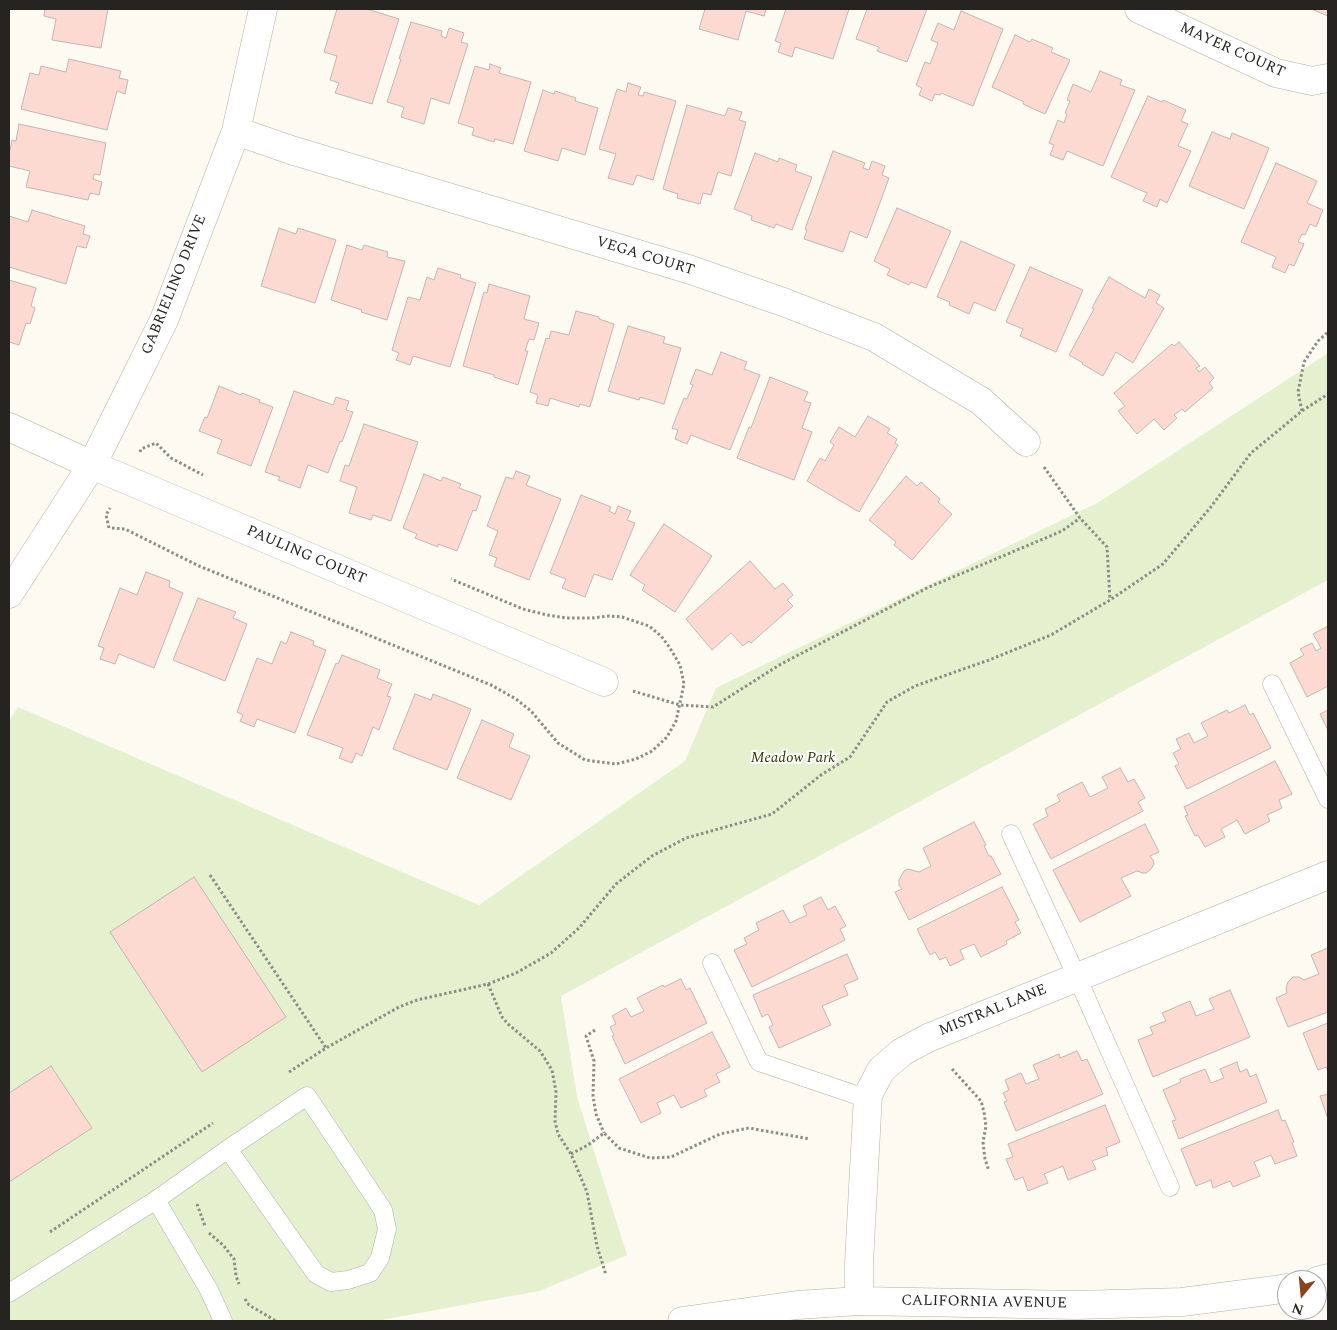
<!DOCTYPE html>
<html>
<head>
<meta charset="utf-8">
<style>
  body { margin:0 }
  #map { position:relative; width:1337px; height:1330px; overflow:hidden; background:#fdfaf1; font-family:Spectral,serif }
  canvas { display:block }
  .frame { position:absolute; inset:0; border:10px solid #252421; pointer-events:none }
  .north { position:absolute; left:1277px; top:1270px; width:50px; height:50px; box-sizing:border-box; background:#fff; border:1px solid #a8a7a6; border-radius:50%; rotate:197deg; font-size:14px; font-weight:700; line-height:20px; text-align:center; color:#252421 }
  .north::after { content:''; display:block; margin:auto; width:18px; height:22px; background:#89431e; clip-path:polygon(50% 0,100% 100%,50% 72%,0 100%) }
</style>
</head>
<body>
<div id="map">
<canvas width="1337" height="1330"></canvas>
<div class="frame"></div>
<div class="north">N</div>
</div>
<script>
const ctx = document.querySelector('canvas').getContext('2d');
ctx.lineJoin = 'round';
function fill(path, color) { ctx.fillStyle = color; ctx.fill(path, 'evenodd'); }
const poly = rows => new Path2D(rows.map(r => 'M' + r).join(''));
function stroke(path, color, width, dash) { ctx.strokeStyle = color; ctx.lineWidth = width; ctx.lineCap = dash ? 'butt' : 'round'; ctx.setLineDash(dash || []); ctx.stroke(path); }
function drawText(font, color, halo, rows, align = 'center') {
  ctx.font = font + ' Spectral,serif'; ctx.lineWidth = 4; ctx.setLineDash([]); ctx.textBaseline = 'middle'; ctx.strokeStyle = halo; ctx.fillStyle = color; for (const [text, x, y, turn = 0] of rows) {
    ctx.save(); ctx.translate(x, y); ctx.rotate((+turn || 0) * Math.PI / 180); ctx.textAlign = isNaN(turn) ? turn : align; if (halo) ctx.strokeText(text, 0, 0); ctx.fillText(text, 0, 0); ctx.restore();
  }
}
fill(poly([
  [1328,353,1328,580,561,996,577,1097,627,1255,539,1291,376,1321,9,1321,9,721,18,707,479,905,685,761,716,688,1099,502]
]), '#e5f1ce');
const building = poly([
  [45,9,108,9,101,48,52,40,56,19,44,16,45,9],
  [337,9,367,9,399,19,372,104,335,93,339,83,330,80,337,56,324,52,337,9],
  [705,9,766,9,764,16,746,11,738,40,699,29,705,9],
  [786,9,849,9,833,59,795,47,792,57,778,52,781,43,775,41,786,9],
  [867,9,927,9,907,62,877,51,879,47,856,39,867,9],
  [1311,9,1328,9,1328,16,1311,9],
  [961,11,1003,29,973,106,941,93,940,95,935,94,932,101,919,95,922,88,916,85,925,62,930,64,938,43,931,40,938,23,954,30,961,11],
  [411,22,442,31,441,36,446,38,449,28,464,33,461,42,468,44,449,104,431,98,424,124,401,117,404,107,387,102,401,59,399,59,411,22],
  [1015,35,1030,42,1032,39,1053,48,1051,52,1070,60,1045,114,1023,104,1024,102,992,87,1015,35],
  [69,59,121,71,119,78,128,80,125,94,117,91,107,130,21,109,30,73,39,75,41,66,66,72,69,59],
  [490,64,501,68,499,73,531,82,513,144,495,139,494,142,472,135,474,128,458,123,475,66,489,70,490,64],
  [1100,71,1122,80,1120,85,1135,90,1103,166,1067,151,1063,160,1050,155,1054,145,1049,143,1058,120,1064,123,1067,114,1065,113,1070,101,1067,100,1073,84,1091,92,1100,71],
  [628,83,641,87,638,95,643,96,644,92,676,101,653,180,637,175,633,185,608,178,616,154,599,149,617,89,626,92,628,83],
  [543,90,554,94,555,91,576,98,575,101,598,108,585,155,562,148,558,161,524,151,543,90],
  [1148,96,1162,102,1163,100,1186,110,1181,121,1188,124,1178,146,1191,151,1167,203,1160,199,1157,207,1143,201,1147,193,1111,177,1148,96],
  [687,105,725,116,728,108,742,112,739,120,746,122,731,176,718,172,711,195,703,193,700,204,677,198,678,194,663,189,687,105],
  [19,124,106,143,100,175,94,174,93,179,102,182,99,195,90,193,88,200,26,187,30,171,9,166,9,155,12,140,16,141,19,124],
  [1212,132,1230,139,1232,133,1269,148,1244,209,1189,186,1212,132],
  [833,151,865,163,863,168,869,170,872,161,885,166,882,175,889,178,867,238,850,231,843,252,804,239,807,230,805,229,833,151],
  [755,153,778,162,779,158,797,165,795,171,812,177,792,230,776,224,774,228,751,220,752,216,734,209,755,153],
  [1276,163,1317,181,1307,203,1323,210,1316,227,1310,224,1305,235,1302,234,1298,242,1304,244,1294,266,1289,264,1285,273,1272,267,1276,257,1241,242,1276,163],
  [897,208,951,231,926,288,911,282,909,285,887,275,890,269,874,261,897,208],
  [32,210,85,226,83,234,90,236,86,248,77,246,66,284,9,267,9,216,28,222,32,210],
  [279,228,296,234,298,228,336,240,315,303,261,286,279,228],
  [961,241,1015,265,995,311,974,302,969,314,949,305,950,302,937,297,961,241],
  [347,245,362,250,364,245,388,252,387,257,405,261,387,320,361,312,362,310,331,300,347,245],
  [1030,267,1083,290,1056,352,1020,336,1023,329,1006,322,1030,267],
  [438,268,461,275,460,278,476,283,450,367,413,356,410,365,396,360,399,353,392,350,408,297,420,300,427,277,434,280,438,268],
  [1109,277,1145,298,1149,289,1160,295,1156,303,1164,308,1133,363,1116,352,1103,376,1082,364,1083,363,1069,355,1094,309,1092,308,1109,277],
  [9,280,36,288,31,306,35,308,30,324,26,323,19,345,9,342,9,280],
  [489,284,530,296,524,319,539,323,534,340,529,339,525,351,528,351,518,385,494,377,494,375,463,366,484,292,487,293,489,284],
  [576,311,599,317,599,319,614,324,590,407,580,404,579,407,550,398,548,406,536,403,538,395,530,392,546,338,549,339,551,331,569,335,576,311],
  [628,326,665,337,663,343,681,348,664,404,640,397,639,400,608,391,628,326],
  [1179,342,1200,366,1196,368,1199,372,1205,367,1214,378,1209,383,1213,388,1185,412,1182,409,1174,415,1177,418,1164,430,1154,419,1137,434,1118,411,1125,406,1114,393,1172,344,1174,346,1179,342],
  [721,352,747,362,744,369,760,375,730,450,691,435,687,444,675,439,678,430,672,428,684,398,687,399,693,385,690,384,696,369,712,375,721,352],
  [770,377,808,392,804,401,811,403,802,428,812,432,794,480,737,458,749,427,751,428,770,377],
  [219,386,241,395,242,393,260,400,259,402,273,407,251,466,217,453,222,440,199,431,205,417,207,418,219,386],
  [294,391,333,405,336,397,349,401,346,410,353,412,342,442,340,441,328,473,308,465,300,488,278,480,280,477,265,472,294,391],
  [868,416,890,429,887,433,897,439,895,443,898,445,859,512,807,481,820,458,825,461,834,445,830,442,839,427,855,437,868,416],
  [364,424,418,442,391,521,373,515,371,520,349,513,357,487,340,481,345,465,349,466,364,424],
  [516,471,530,476,526,485,561,499,529,580,494,566,497,558,489,555,498,531,487,526,506,477,513,479,516,471],
  [424,474,441,481,443,477,461,484,459,488,481,496,476,511,473,510,457,551,438,544,438,547,415,538,417,534,403,528,424,474],
  [906,476,917,486,921,482,940,499,938,502,952,514,912,560,894,545,896,542,869,520,906,476],
  [581,495,611,507,609,511,615,514,618,506,631,511,627,520,635,523,612,580,594,574,585,597,562,588,566,579,550,573,581,495],
  [664,524,712,556,675,612,642,590,645,585,630,575,664,524],
  [750,561,775,589,783,583,793,595,787,600,793,606,751,643,749,641,743,646,731,633,712,650,686,619,750,561],
  [146,572,170,581,169,587,183,593,154,668,119,654,115,664,100,659,104,648,98,646,120,588,137,595,146,572],
  [198,598,236,612,233,618,247,624,225,681,173,660,198,598],
  [1328,626,1328,686,1307,697,1290,663,1304,655,1300,649,1312,643,1316,651,1321,648,1313,634,1328,626],
  [291,632,314,641,313,645,326,650,295,733,257,719,254,727,240,721,243,715,237,712,257,658,272,664,281,641,286,644,291,632],
  [342,655,380,670,377,678,392,684,387,696,391,697,379,730,373,727,362,756,356,753,352,763,339,758,343,748,307,735,336,663,338,664,342,655],
  [415,694,431,700,433,694,471,709,447,770,393,749,415,694],
  [1245,705,1250,715,1253,713,1271,748,1187,789,1175,766,1179,764,1173,753,1181,749,1176,739,1189,733,1194,743,1208,736,1201,723,1227,710,1229,713,1245,705],
  [1328,710,1328,730,1320,714,1328,710],
  [482,720,514,734,509,747,530,756,511,800,457,778,482,720],
  [1275,761,1292,794,1279,800,1282,808,1267,815,1270,821,1245,834,1237,820,1221,829,1225,837,1205,847,1198,835,1195,836,1185,816,1188,815,1184,807,1275,761],
  [1120,768,1128,782,1134,779,1145,798,1138,802,1143,811,1051,859,1033,824,1048,816,1045,809,1060,801,1057,795,1082,782,1090,797,1108,788,1102,777,1120,768],
  [974,822,986,845,984,846,989,856,991,856,1001,874,909,920,895,892,902,889,899,885,899,880,904,871,908,869,919,872,931,866,923,848,974,822],
  [1145,824,1159,852,1150,856,1153,860,1154,864,1151,869,1146,873,1143,873,1137,871,1121,878,1131,896,1080,922,1053,870,1145,824],
  [194,877,286,1017,202,1072,110,932,194,877],
  [1002,887,1019,920,1015,922,1021,933,1006,941,1007,944,981,957,974,944,960,950,964,959,950,966,946,957,940,960,935,952,930,955,917,929,1002,887],
  [821,897,828,910,835,906,846,926,840,929,845,940,752,987,734,950,747,944,744,938,759,930,756,923,783,910,790,923,807,915,803,906,821,897],
  [1328,948,1328,1012,1288,1027,1276,998,1287,993,1286,988,1288,982,1293,977,1299,977,1304,980,1319,974,1311,955,1328,948],
  [847,954,858,979,844,985,848,995,822,1006,831,1025,779,1048,769,1027,773,1025,768,1014,762,1017,753,995,847,954],
  [681,979,686,990,690,988,707,1023,625,1064,612,1036,614,1035,610,1027,616,1024,612,1016,626,1008,631,1017,644,1011,637,998,663,985,664,987,681,979],
  [1230,990,1250,1037,1153,1077,1138,1040,1153,1034,1150,1027,1166,1021,1162,1013,1190,1001,1196,1016,1214,1009,1209,999,1230,990],
  [1328,1023,1328,1071,1326,1067,1318,1070,1303,1033,1328,1023],
  [712,1032,730,1067,716,1074,720,1082,704,1090,707,1096,681,1108,674,1095,657,1103,661,1113,641,1123,619,1079,712,1032],
  [1077,1051,1082,1061,1087,1059,1103,1094,1016,1131,1004,1102,1007,1101,1003,1093,1009,1090,1005,1080,1021,1073,1026,1084,1039,1079,1033,1065,1059,1054,1060,1058,1077,1051],
  [1237,1062,1240,1072,1247,1069,1250,1077,1256,1074,1267,1102,1179,1139,1172,1121,1176,1120,1163,1090,1181,1082,1180,1079,1205,1069,1211,1083,1224,1078,1220,1069,1237,1062],
  [51,1066,92,1128,9,1182,9,1093,51,1066],
  [1328,1094,1328,1119,1320,1096,1328,1094],
  [1105,1105,1120,1142,1106,1148,1108,1155,1092,1161,1096,1169,1068,1180,1063,1166,1044,1174,1048,1183,1028,1191,1023,1177,1015,1180,1006,1159,1013,1157,1008,1144,1105,1105],
  [1278,1110,1282,1121,1285,1120,1294,1142,1292,1143,1297,1156,1275,1164,1271,1155,1254,1162,1260,1176,1233,1187,1230,1181,1213,1188,1211,1180,1196,1186,1181,1149,1278,1110]
]);
fill(building, '#fcdad2');
stroke(building, '#c0b6b4', 1);
const service = poly([
  [1272,684,1328,799],
  [1011,834,1077,977,1170,1187],
  [712,963,759,1062,868,1099],
  [156,1200,228,1149,307,1096,383,1210,387,1229,380,1258,370,1273,348,1280,331,1282,316,1274,228,1149],
  [9,1293,156,1200,209,1290,223,1321]
]);
const minor = poly([
  [1139,9,1276,73,1312,81,1328,78],
  [236,131,291,150,691,270,783,302,874,337,981,401,1026,442],
  [9,427,92,465,604,682],
  [9,594,92,465,164,320,236,131,263,9],
  [859,1301,859,1263,868,1095,881,1070,902,1052,928,1038,1328,875]
]);
const tertiary = poly([
  [1317,1281,1328,1278],
  [682,1321,797,1305,859,1301,1077,1305,1182,1302,1275,1290,1287,1288]
]);
stroke(service, '#b3afa7', 19);
stroke(minor, '#b3afa7', 29);
stroke(tertiary, '#b3afa7', 29);
stroke(poly([
  [1302,411,1298,392,1304,362,1318,341,1328,332],
  [140,452,141,449,156,443,171,458,203,475],
  [1044,467,1080,518,1107,547,1110,600],
  [109,528,106,515,110,508],
  [112,528,125,529,199,566,491,685,516,699,531,711,558,743,585,760,616,764,636,759,652,751,667,737,676,721,684,684,680,665,670,648,661,636,649,626,622,617,609,616,592,618,567,618,547,615,523,609,451,579],
  [633,691,680,705,713,707,781,664,927,588,1062,531,1080,518],
  [210,875,326,1048],
  [488,984,502,1017,508,1024,540,1051,552,1070,556,1092,555,1121,558,1134,571,1154,587,1192,597,1246,606,1275],
  [595,1030,586,1036,594,1061,593,1096,596,1114,604,1133],
  [952,1069,981,1101,984,1112,986,1126,983,1142,985,1159,989,1171],
  [289,1072,326,1048,399,1007,417,1000,488,984,516,973,551,953,579,928,616,884,652,856,686,838,772,814,821,775,850,757,887,702,915,686,989,660,1051,635,1110,600,1163,564,1210,508,1251,453,1302,411,1328,394],
  [571,1154,588,1145,604,1133,619,1148,650,1158,671,1157,720,1134,749,1128,810,1139],
  [197,1204,205,1226],
  [50,1232,213,1123],
  [209,1233,223,1245,234,1259,236,1276,239,1284],
  [245,1299,249,1305,276,1321]
]), '#8d8b85', 3, [2.5, 2.5]);
stroke(service, '#fff', 18);
stroke(minor, '#fff', 28);
stroke(tertiary, '#fff', 28);
drawText('15px', '#252421', '#fff', [
  ["MAYER COURT",1232,51,24],
  ["VEGA COURT",645,257,17],
  ["GABRIELINO DRIVE",175,285,-68],
  ["PAULING COURT",306,556,23],
  ["MISTRAL LANE",993,1011,-22],
  ["CALIFORNIA AVENUE",984,1303,1]
]);
drawText('italic 15px', '#2b3800', '#fff', [
  ["Meadow Park",793,759]
]);
</script>
</body>
</html>
